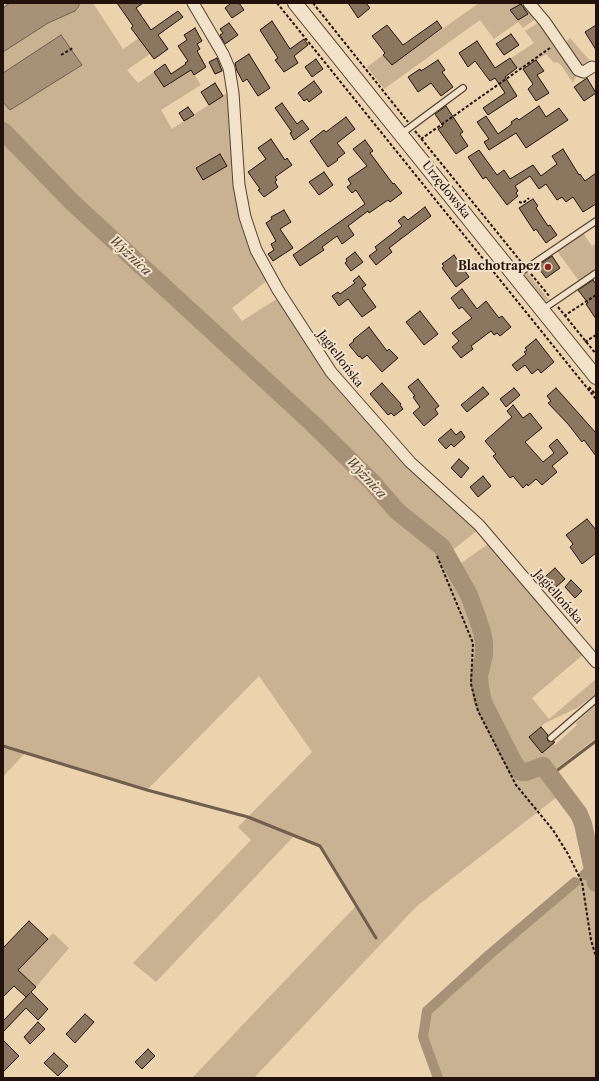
<!DOCTYPE html>
<html>
<head>
<meta charset="utf-8">
<style>
  body { margin:0 }
  #map { position:relative; width:599px; height:1081px; overflow:hidden; background:#ebd3ae; font-family:"Libre Caslon Text",serif }
  canvas { display:block }
  .frame { position:absolute; inset:0; border:4px solid #23120b; pointer-events:none }
</style>
</head>
<body>
<div id="map">
<canvas width="599" height="1081"></canvas>
<div class="frame"></div>
</div>
<script>
const ctx = document.querySelector('canvas').getContext('2d');
ctx.lineJoin = 'round';
function fill(path, color) { ctx.fillStyle = color; ctx.fill(path, 'evenodd'); }
const poly = rows => new Path2D(rows.map(r => 'M' + r).join(''));
function stroke(path, color, width, dash) { ctx.strokeStyle = color; ctx.lineWidth = width; ctx.lineCap = dash ? 'butt' : 'round'; ctx.setLineDash(dash || []); ctx.stroke(path); }
function drawText(font, color, halo, rows, align = 'center') {
  ctx.font = font + ' "Libre Caslon Text",serif'; ctx.lineWidth = 4; ctx.setLineDash([]); ctx.textBaseline = 'middle'; ctx.strokeStyle = halo; ctx.fillStyle = color; for (const [text, x, y, turn = 0] of rows) {
    ctx.save(); ctx.translate(x, y); ctx.rotate((+turn || 0) * Math.PI / 180); ctx.textAlign = isNaN(turn) ? turn : align; if (halo) ctx.strokeText(text, 0, 0); ctx.fillText(text, 0, 0); ctx.restore();
  }
}
fill(poly([
  [7,3,93,3,123,49,139,38,150,54,127,70,138,83,154,72,165,87,191,70,201,85,161,110,172,129,230,91,236,185,241,224,246,239,268,280,232,308,242,321,278,298,321,363,479,529,449,553,457,566,491,542,585,653,532,698,549,719,596,679,596,694,577,708,545,723,529,737,553,743,555,745,577,725,576,723,596,704,596,738,553,771,566,790,417,906,254,1078,192,1078,356,906,320,846,294,836,156,982,133,963,251,840,238,827,312,752,259,676,147,790,26,752,3,777,3,6],
  [479,3,523,3,535,17,534,20,523,28,518,22,494,39,480,20,384,89,367,67,383,55,392,65],
  [538,23,541,23,577,74,573,83,561,65,557,62,554,63,546,54,523,69,517,68,511,58,534,43,525,31],
  [570,38,591,62,586,66,582,66,565,43],
  [583,233,592,246,596,243,596,269,579,281,557,251],
  [527,272,549,300,544,301,523,276,524,274],
  [590,869,596,896,596,1078,438,1078,423,1037,427,1011,490,954],
  [53,933,69,948,36,987,18,970]
]), '#c9b292');
const water = poly([
  [10,3,79,3,79,6,75,11,48,23,3,52,3,8,10,3],
  [61,35,82,65,10,110,3,102,3,73,61,35]
]);
fill(water, '#a79177');
stroke(water, '#725e4c', 1);
stroke(poly([
  [3,746,147,790,248,817,320,846,376,938],
  [551,775,596,741]
]), '#725e4c', 3);
stroke(poly([
  [584,875,592,867],
  [438,1078,423,1037,427,1011,490,954,575,882]
]), '#a79177', 10);
stroke(poly([
  [3,131,73,203,312,423,372,482,397,511,442,547,469,595,476,614,482,632,484,643,484,655,479,676,480,687,483,702,514,763,520,771,521,772,526,772,543,766,579,814,583,824,596,883]
]), '#a79177', 18);
const building = poly([
  [117,3,143,3,136,8,151,30,178,11,183,17,158,35,168,49,154,59,131,28,133,26,117,3],
  [231,3,239,3,244,10,232,18,225,8,231,3],
  [348,3,366,3,370,8,358,18,348,3],
  [521,4,528,14,518,20,510,10,521,4],
  [272,21,290,49,304,39,308,45,294,56,298,63,284,72,275,60,278,58,260,30,272,21],
  [437,21,442,28,392,65,383,55,385,53,372,36,387,25,403,45,437,21],
  [229,23,238,35,225,44,220,35,223,33,220,29,229,23],
  [596,25,596,50,585,32,596,25],
  [195,28,202,41,197,44,200,49,197,51,206,67,194,75,191,70,164,87,154,72,165,64,171,74,186,64,185,63,188,61,178,46,187,40,184,35,195,28],
  [511,34,519,45,504,55,496,44,511,34],
  [477,41,495,68,510,58,517,68,505,77,517,96,488,115,483,108,505,93,495,78,490,81,475,61,468,67,459,53,477,41],
  [249,54,270,88,258,96,247,79,243,82,237,71,235,63,249,54],
  [217,58,222,71,215,74,209,62,217,58],
  [316,59,323,69,312,77,305,67,316,59],
  [438,60,445,70,442,72,453,87,441,96,431,83,418,92,408,77,420,69,421,71,438,60],
  [536,60,544,71,537,75,549,93,536,101,528,89,533,84,523,69,536,60],
  [587,78,596,93,584,101,574,87,587,78],
  [314,81,322,92,309,102,307,99,304,101,298,93,314,81],
  [215,83,223,96,209,105,201,92,215,83],
  [282,103,297,124,302,120,309,129,294,140,290,133,292,132,275,108,282,103],
  [446,106,463,132,460,134,468,146,456,154,438,129,443,126,435,114,446,106],
  [539,106,546,117,559,108,568,120,526,148,516,133,489,150,484,142,489,139,477,122,486,116,498,134,512,124,511,122,517,118,519,120,539,106],
  [188,107,194,115,184,121,179,113,188,107],
  [346,117,355,129,337,143,345,153,337,159,338,160,328,167,310,141,324,130,326,132,346,117],
  [271,139,285,160,287,158,292,165,275,177,277,180,275,182,278,187,264,197,258,190,260,189,248,172,266,159,258,148,271,139],
  [365,140,373,151,370,153,393,184,394,183,402,193,390,202,388,200,369,213,368,211,348,226,354,235,342,244,337,236,322,247,324,250,300,266,293,255,365,204,356,190,352,193,347,187,351,184,348,179,367,166,353,149,365,140],
  [563,149,579,175,580,174,585,181,596,173,596,204,583,212,573,197,566,202,562,197,557,200,546,184,539,189,530,176,515,186,518,191,516,193,518,196,507,205,486,177,483,179,468,157,479,150,497,175,504,170,510,179,533,165,541,176,557,164,552,156,563,149],
  [220,154,227,166,203,180,196,168,220,154],
  [324,172,333,185,319,195,309,182,324,172],
  [533,199,538,206,536,208,548,226,550,225,557,235,546,243,536,229,534,231,519,208,533,199],
  [425,207,431,216,389,248,392,252,376,265,369,256,377,250,375,247,402,226,398,221,404,216,408,220,425,207],
  [284,210,291,222,280,229,293,248,273,261,268,254,274,250,271,244,276,241,266,223,272,219,271,217,284,210],
  [355,252,363,262,351,271,345,263,347,261,346,259,355,252],
  [454,255,469,277,456,287,442,268,444,266,442,264,454,255],
  [552,256,560,268,546,278,537,266,552,256],
  [359,276,366,285,362,288,376,307,362,317,348,299,339,306,332,296,338,292,340,294,355,283,353,281,359,276],
  [593,280,596,284,596,319,586,304,588,303,578,290,593,280],
  [462,289,477,309,486,301,499,318,502,316,511,327,500,336,497,333,494,335,491,331,471,346,473,349,461,358,452,347,459,341,452,333,472,318,462,307,459,309,451,298,462,289],
  [420,311,438,334,424,345,406,322,420,311],
  [369,327,387,351,389,349,398,358,382,372,367,355,362,359,360,356,359,357,349,345,354,341,353,340,369,327],
  [536,339,554,362,541,373,538,369,532,374,525,365,517,371,512,365,526,354,524,352,527,350,525,348,536,339],
  [418,379,439,406,435,409,438,414,424,426,413,413,420,407,413,397,415,396,408,387,418,379],
  [382,383,401,404,400,405,403,409,394,416,391,413,388,415,370,394,382,383],
  [483,387,489,394,467,412,461,405,483,387],
  [514,388,520,395,506,407,500,399,514,388],
  [556,388,596,433,596,456,584,440,582,442,568,424,548,403,551,401,547,396,556,388],
  [513,405,523,418,530,413,542,428,525,442,543,462,554,453,549,446,557,439,568,453,552,466,557,472,542,485,536,479,528,486,527,484,523,488,513,476,510,478,493,456,496,454,485,441,512,417,507,411,513,405],
  [451,429,456,435,461,431,465,437,454,447,451,444,446,449,438,440,451,429],
  [459,459,469,468,461,478,451,468,459,459],
  [483,476,491,486,478,497,470,487,483,476],
  [587,519,596,530,596,553,582,564,570,547,573,544,566,535,587,519],
  [555,568,565,579,555,588,545,577,555,568],
  [571,580,582,591,575,598,565,587,571,580],
  [541,727,548,735,547,738,548,741,555,742,542,753,529,737,541,727],
  [29,921,48,939,18,970,36,987,31,992,48,1009,38,1020,26,1008,3,1032,3,1021,30,993,26,997,14,986,3,997,3,948,29,921],
  [85,1014,94,1022,75,1043,66,1034,85,1014],
  [38,1022,45,1029,30,1044,24,1037,38,1022],
  [3,1040,19,1056,3,1072,3,1040],
  [148,1049,155,1056,142,1069,135,1062,148,1049],
  [54,1053,68,1066,58,1076,44,1063,54,1053]
]);
fill(building, '#8b7660');
stroke(building, '#23120b', 1);
const service = poly([
  [401,134,463,88],
  [515,276,596,221],
  [542,310,596,273],
  [551,738,596,699]
]);
const minor = poly([
  [193,3,223,54,229,68,233,93,239,185,245,217,256,250,278,290,331,372,410,462,479,525,596,662],
  [529,3,545,22,578,70,584,72,592,67]
]);
const tertiary = poly([
  [295,3,596,377]
]);
stroke(service, '#554234', 8);
stroke(minor, '#554234', 13);
stroke(tertiary, '#554234', 16);
stroke(poly([
  [277,3,596,399],
  [313,3,408,122],
  [61,55,73,48],
  [415,131,522,263],
  [421,139,550,48],
  [519,202,523,203,529,198],
  [531,274,550,297],
  [558,307,596,354],
  [564,316,596,295],
  [585,342,596,335],
  [589,387,596,395],
  [437,556,473,643,471,684,478,711,516,785,553,830,568,854,582,882,591,940,596,957]
]), '#23120b', 2, [3, 2]);
stroke(service, '#f2e2ca', 5.5);
stroke(minor, '#f2e2ca', 11);
stroke(tertiary, '#f2e2ca', 14);
for (const [x, y, r, color] of [
  [548,267,4,"#8f2418"]
]) { const dot = new Path2D(); dot.arc(x, y, r, 0, 2 * Math.PI); ctx.fillStyle = color; ctx.fill(dot); stroke(dot, '#f2e2ca', 1.5); }
drawText('12px', '#23120b', '#f2e2ca', [
  ["Urzędowska",446,190,51],
  ["Jagiellońska",340,359,53],
  ["Jagiellońska",558,597,49]
]);
drawText('bold 12px', '#23120b', '#f2e2ca', [
  ["Blachotrapez",540,267]
], 'right');
drawText('italic 13px', '#584536', '#f2e2ca', [
  ["Wyżnica",130,256,43],
  ["Wyżnica",366,478,47]
]);
</script>
</body>
</html>
